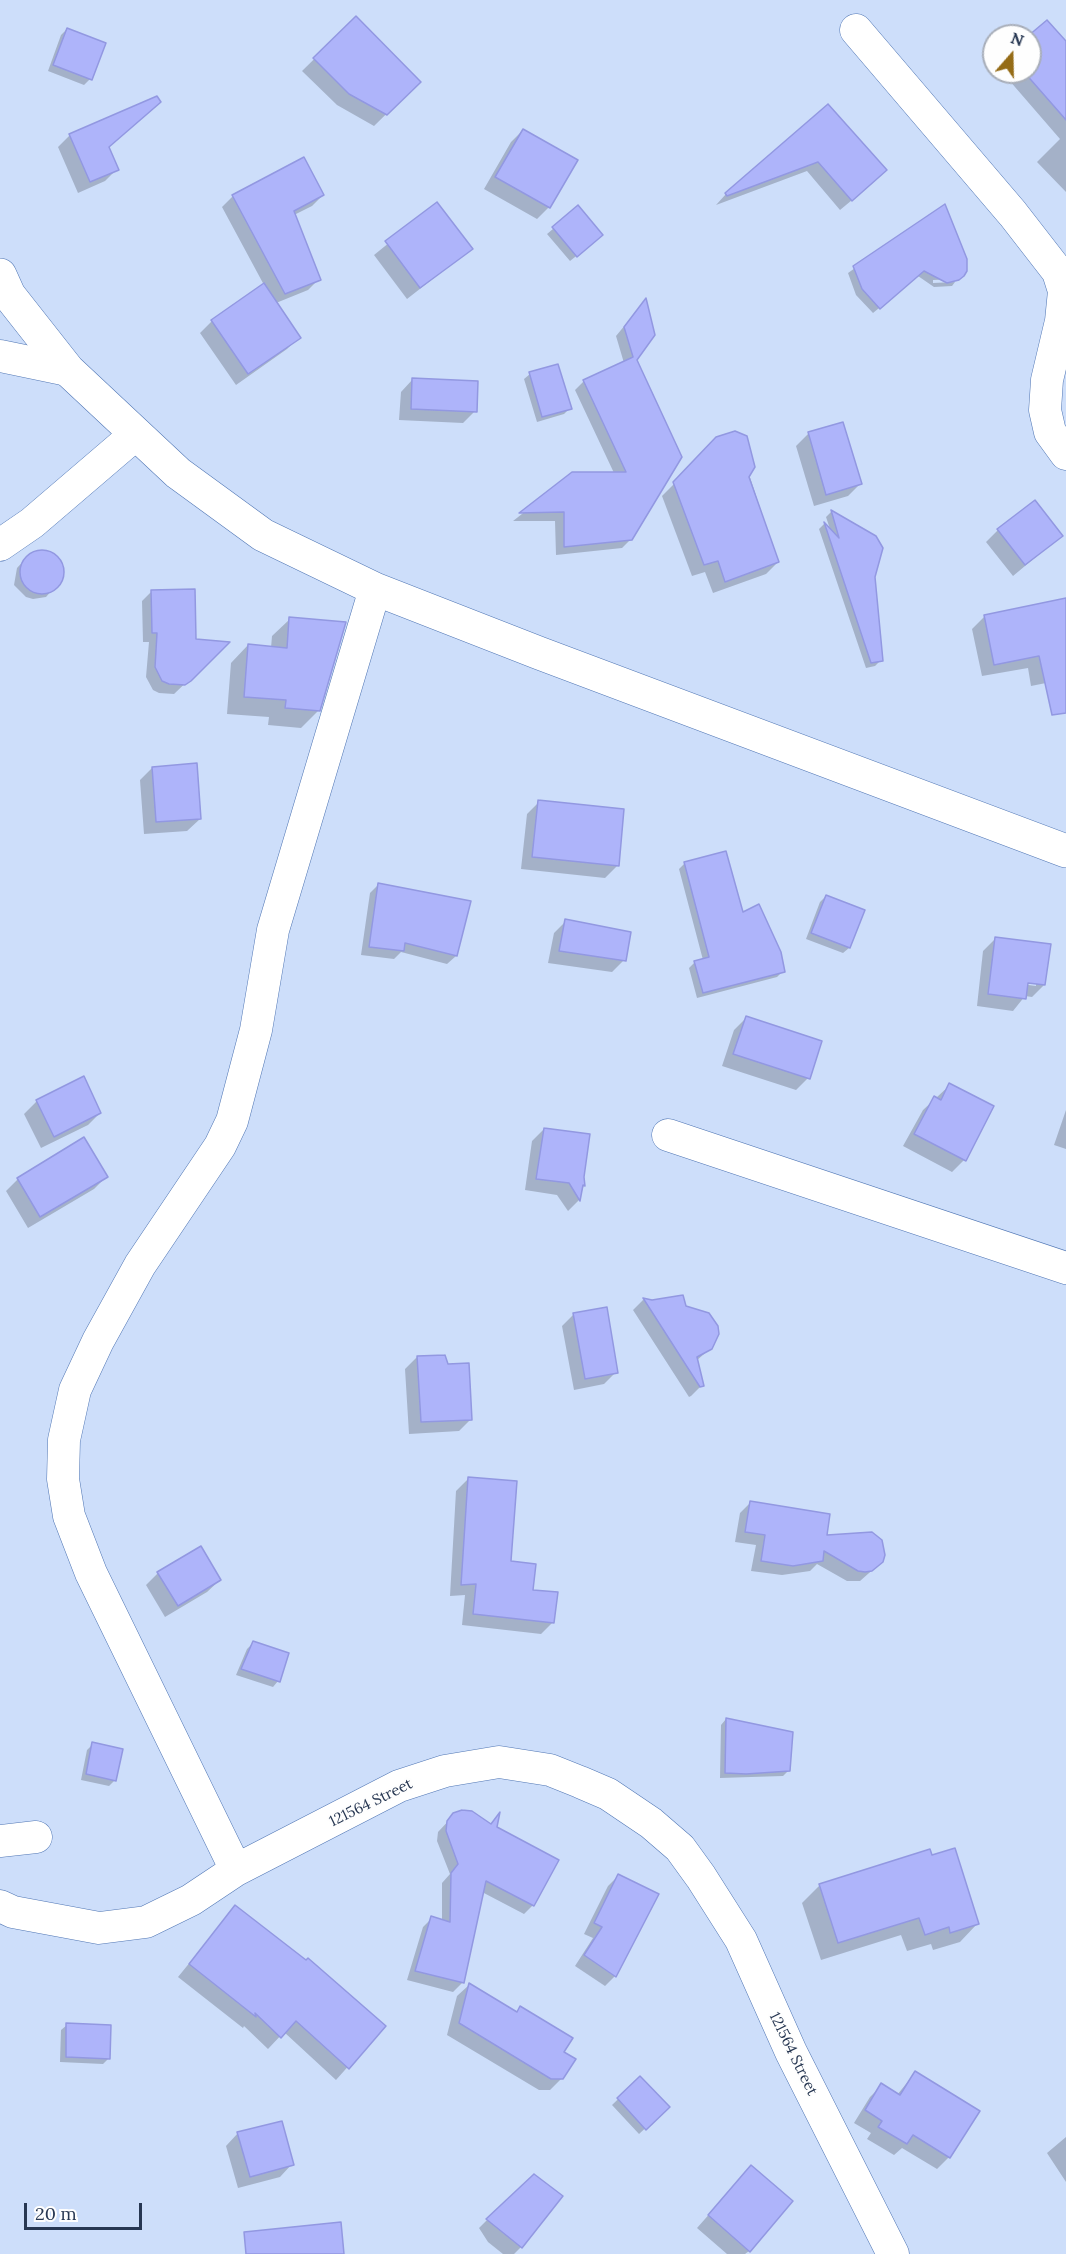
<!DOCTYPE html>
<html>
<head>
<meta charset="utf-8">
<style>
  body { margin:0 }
  #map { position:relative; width:1066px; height:2254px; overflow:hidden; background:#cddefa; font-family:Lora,serif }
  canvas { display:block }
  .north { position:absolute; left:982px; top:24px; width:60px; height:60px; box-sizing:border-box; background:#fefefe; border:2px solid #a8aeb9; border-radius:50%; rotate:20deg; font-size:16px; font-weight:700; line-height:24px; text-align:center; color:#273752 }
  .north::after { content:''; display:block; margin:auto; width:21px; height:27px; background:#956c17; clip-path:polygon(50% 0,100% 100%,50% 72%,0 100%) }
  .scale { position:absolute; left:24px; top:2203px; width:118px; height:27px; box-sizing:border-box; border:3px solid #273752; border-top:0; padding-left:8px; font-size:18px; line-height:21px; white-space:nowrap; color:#273752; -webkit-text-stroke:4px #fefefe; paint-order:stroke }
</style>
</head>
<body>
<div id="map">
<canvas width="1066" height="2254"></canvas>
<div class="north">N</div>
<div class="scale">20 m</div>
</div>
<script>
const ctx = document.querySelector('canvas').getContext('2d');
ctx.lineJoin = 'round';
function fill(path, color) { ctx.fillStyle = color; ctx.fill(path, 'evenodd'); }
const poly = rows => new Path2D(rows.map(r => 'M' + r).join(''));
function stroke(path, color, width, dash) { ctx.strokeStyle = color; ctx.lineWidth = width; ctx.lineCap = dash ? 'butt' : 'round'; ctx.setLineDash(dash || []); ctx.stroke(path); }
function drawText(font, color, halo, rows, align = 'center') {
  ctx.font = font + ' Lora,serif'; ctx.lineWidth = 4.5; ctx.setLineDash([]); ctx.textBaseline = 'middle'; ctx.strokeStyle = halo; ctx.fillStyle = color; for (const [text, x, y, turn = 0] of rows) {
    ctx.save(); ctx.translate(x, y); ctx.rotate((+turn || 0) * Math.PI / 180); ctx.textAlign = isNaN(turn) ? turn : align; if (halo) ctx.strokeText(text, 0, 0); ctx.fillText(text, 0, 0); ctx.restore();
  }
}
fill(poly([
  [356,18,419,82,374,126,337,105,302,71],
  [67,29,90,79,84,85,48,71,61,35],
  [1066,43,1066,192,1037,162,1060,139,1002,72,1030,72],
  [828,106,875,181,840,210,807,171,716,205,726,194],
  [523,130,549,207,537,219,484,189,511,142],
  [70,135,107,148,117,169,105,181,78,193,58,147],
  [323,195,312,206,294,215,319,279,308,290,276,303,299,337,287,349,236,385,200,333,212,321,264,285,222,207,233,196],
  [437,204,471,249,407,299,374,255],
  [944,206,957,279,933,280,933,283,955,282,952,286,934,287,918,276,873,313,856,295,848,273],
  [578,208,595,241,570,261,547,234],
  [645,301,635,360,631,539,622,548,556,555,555,521,513,521,573,474,614,473,575,390,584,381,624,363,616,336],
  [530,374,570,408,564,414,537,422,524,379],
  [413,379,475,411,463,423,399,420,401,392],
  [735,432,778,562,766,574,713,593,705,572,692,576,662,496,724,434],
  [808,434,860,484,848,496,814,506,796,446],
  [831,512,875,537,873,577,881,660,875,666,866,668,819,529,824,524,830,529,826,517],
  [998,530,1061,536,1013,576,986,542],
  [40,551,54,555,62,566,61,580,46,597,33,599,26,597,14,585,17,568,28,556],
  [151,592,195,640,219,651,174,694,159,693,153,690,146,677,149,642,143,642,142,601],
  [1066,600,1066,679,1031,686,1028,668,982,676,972,629,984,617],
  [290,619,319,710,301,728,268,725,269,717,227,714,231,663,248,645,271,648,272,636],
  [152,768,200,819,187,831,144,834,140,780],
  [539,802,617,866,605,878,521,869,527,814],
  [685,863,742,914,783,971,777,977,697,998,689,968,695,962,703,960,679,869],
  [378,885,456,956,447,964,401,952,394,959,361,955,370,893],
  [826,896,849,948,843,953,806,939,820,902],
  [566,921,624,960,612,972,548,963,554,933],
  [995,939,1044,985,1032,997,1025,996,1013,1011,977,1006,983,951],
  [1021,981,1036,983,1036,986,1021,984],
  [746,1018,808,1078,796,1090,722,1066,734,1030],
  [83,1078,100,1113,88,1125,41,1148,24,1114,36,1102],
  [950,1085,964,1160,952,1172,903,1146,923,1110],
  [1066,1110,1066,1149,1054,1145],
  [544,1129,582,1177,584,1185,579,1200,568,1211,557,1195,525,1190,532,1141],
  [106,1177,94,1189,28,1228,6,1191,18,1179],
  [643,1300,685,1307,711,1348,696,1361,702,1385,691,1396,689,1397,633,1310],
  [574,1314,616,1372,604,1384,574,1390,562,1326],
  [417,1357,471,1419,459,1431,409,1434,405,1369],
  [468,1479,509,1562,553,1622,541,1634,462,1625,465,1595,450,1596,456,1491],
  [750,1503,825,1537,877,1566,860,1581,847,1581,817,1564,810,1571,782,1575,751,1571,756,1545,735,1542,740,1513],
  [158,1573,220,1580,207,1592,165,1617,146,1585],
  [253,1643,278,1681,273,1687,236,1675,247,1649],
  [726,1719,789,1770,783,1776,720,1778,721,1725],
  [93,1744,115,1780,109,1786,81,1780,87,1750],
  [454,1815,490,1825,498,1817,495,1828,533,1905,524,1914,482,1892,463,1982,453,1992,407,1980,423,1927,432,1918,442,1921,442,1883,450,1874,437,1841,438,1832],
  [931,1857,977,1924,960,1942,933,1950,931,1944,907,1951,901,1935,821,1960,802,1903,820,1885],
  [619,1875,615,1976,605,1986,575,1966,593,1938,584,1934,608,1886],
  [235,1907,384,2026,336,2080,284,2032,268,2049,244,2026,243,2028,178,1977],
  [469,1985,515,2013,521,2008,562,2052,562,2078,550,2090,539,2090,447,2035,457,1996],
  [67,2025,109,2058,103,2064,60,2062,61,2030],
  [915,2073,949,2157,937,2169,902,2148,894,2155,867,2139,871,2133,854,2123,870,2097,882,2085,897,2095],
  [640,2078,668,2107,639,2134,612,2105],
  [238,2133,292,2164,280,2177,238,2188,226,2146],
  [1066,2137,1066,2182,1047,2153],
  [751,2167,749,2251,745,2254,727,2254,697,2228],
  [491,2216,521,2247,514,2254,503,2254,488,2242,479,2228]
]), '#0003');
const building = poly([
  [356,16,421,82,387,115,349,94,313,58,356,16],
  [1047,20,1066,41,1066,120,1024,72,1030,72,1028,36,1047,20],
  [67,28,106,43,92,80,53,65,67,28],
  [157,96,161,102,109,147,119,170,90,182,69,134,157,96],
  [828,104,887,170,852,201,818,162,727,196,725,193,828,104],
  [523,129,578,160,550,208,495,177,523,129],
  [304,157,324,195,294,211,321,280,285,294,232,195,304,157],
  [437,202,473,249,420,288,385,241,437,202],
  [945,204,967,259,967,271,964,276,959,280,947,283,924,271,880,309,862,289,853,266,945,204],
  [578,205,603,235,577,257,552,227,578,205],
  [264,283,301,338,248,374,211,320,264,283],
  [646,298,655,335,637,360,682,457,632,540,564,547,564,512,519,513,572,472,626,472,583,380,633,357,624,327,646,298],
  [558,364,572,409,542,417,529,372,558,364],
  [412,378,478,381,477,412,411,409,412,378],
  [843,422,862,484,826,495,808,432,843,422],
  [735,431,747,436,755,467,749,477,779,562,725,582,718,561,704,565,673,482,716,437,735,431],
  [1035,500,1063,536,1025,565,997,529,1035,500],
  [831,510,876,536,883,548,875,577,883,661,871,663,824,522,839,538,831,510],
  '20 572a22 22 0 1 1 44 0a22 22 0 1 1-44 0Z',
  [195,589,196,639,230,642,191,681,185,685,169,684,162,681,155,667,157,633,152,633,151,590,195,589],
  [1066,598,1066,713,1052,715,1039,656,994,665,984,615,1066,598],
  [289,617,346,622,320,711,285,708,286,700,244,697,248,644,287,648,289,617],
  [197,763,201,819,156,822,152,767,197,763],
  [538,800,624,809,619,866,532,857,538,800],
  [726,851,743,912,759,904,781,952,785,972,703,993,694,961,709,957,684,862,726,851],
  [378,883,471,901,457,956,405,943,404,951,369,947,378,883],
  [826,895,865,910,850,948,811,933,826,895],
  [565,919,631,932,626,961,559,951,565,919],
  [995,937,1051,944,1045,985,1028,983,1026,999,988,994,995,937],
  [746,1016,822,1041,810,1079,733,1054,746,1016],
  [84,1076,101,1113,54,1137,36,1100,84,1076],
  [949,1083,994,1106,966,1161,914,1134,934,1096,941,1100,949,1083],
  [544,1128,590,1134,584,1177,585,1186,583,1185,580,1201,569,1183,536,1179,544,1128],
  [84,1137,108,1177,40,1217,17,1178,84,1137],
  [683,1295,686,1306,709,1313,718,1326,719,1334,712,1349,697,1357,704,1386,700,1387,643,1298,652,1300,683,1295],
  [607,1307,618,1373,585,1379,573,1313,607,1307],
  [445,1355,448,1364,469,1363,472,1420,421,1422,417,1356,445,1355],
  [468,1477,517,1481,511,1561,536,1564,533,1590,558,1592,554,1623,473,1614,476,1584,461,1585,468,1477],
  [750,1501,830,1514,827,1535,872,1532,882,1540,885,1555,883,1562,872,1571,865,1572,858,1571,824,1551,823,1561,793,1566,761,1561,765,1535,745,1532,750,1501],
  [201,1546,221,1580,178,1606,157,1572,201,1546],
  [253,1641,289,1653,280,1682,241,1669,253,1641],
  [726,1718,793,1732,790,1771,746,1774,725,1773,726,1718],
  [92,1742,123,1749,116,1781,86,1774,92,1742],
  [462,1810,472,1811,491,1824,500,1812,497,1827,559,1860,534,1906,486,1881,464,1983,415,1971,431,1916,450,1922,451,1873,458,1864,446,1831,447,1821,453,1813,462,1810],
  [955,1848,979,1924,950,1933,949,1927,925,1935,919,1918,838,1943,819,1884,930,1849,932,1855,955,1848],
  [618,1874,659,1894,616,1977,584,1955,602,1927,594,1923,618,1874],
  [235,1905,306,1960,308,1958,386,2026,349,2069,296,2021,281,2038,255,2013,256,2017,189,1964,235,1905],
  [469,1983,517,2012,520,2006,573,2038,564,2052,576,2059,563,2079,551,2079,459,2023,469,1983],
  [66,2023,111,2025,110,2059,66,2057,66,2023],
  [915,2071,980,2111,950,2158,913,2135,907,2144,878,2127,882,2121,865,2110,881,2083,900,2095,915,2071],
  [640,2076,670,2107,646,2130,617,2098,640,2076],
  [282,2121,294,2165,250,2177,237,2132,282,2121],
  [751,2165,793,2201,750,2252,708,2215,751,2165],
  [534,2174,563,2196,522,2248,486,2219,534,2174],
  [341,2222,344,2254,246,2254,244,2232,341,2222]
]);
fill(building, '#aeb4fa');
stroke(building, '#9298e1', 1.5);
const minor = poly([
  [856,30,1013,214,1058,272,1064,291,1061,321,1047,380,1045,410,1050,432,1066,454],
  [0,356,68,370],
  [0,545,32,523,136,434],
  [668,1135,1066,1268],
  [0,1841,36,1837],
  [236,1870,91,1573,69,1516,63,1479,64,1440,75,1390,98,1341,140,1265,220,1146,232,1121,256,1030,273,930,375,589],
  [0,1906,13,1912,99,1928,146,1922,191,1900,236,1870,399,1786,445,1771,499,1762,550,1770,580,1782,608,1794,651,1823,680,1848,701,1877,741,1940,791,2052,893,2254]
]);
const tertiary = poly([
  [0,275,9,295,68,370,178,473,263,535,375,589,539,653,1066,851]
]);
stroke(minor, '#5076b4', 33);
stroke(tertiary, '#5076b4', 34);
stroke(minor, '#fff', 32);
stroke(tertiary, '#fff', 33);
drawText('15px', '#273752', '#fefefe', [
  ["121564 Street",371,1803,-26],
  ["121564 Street",793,2054,64]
]);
</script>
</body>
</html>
